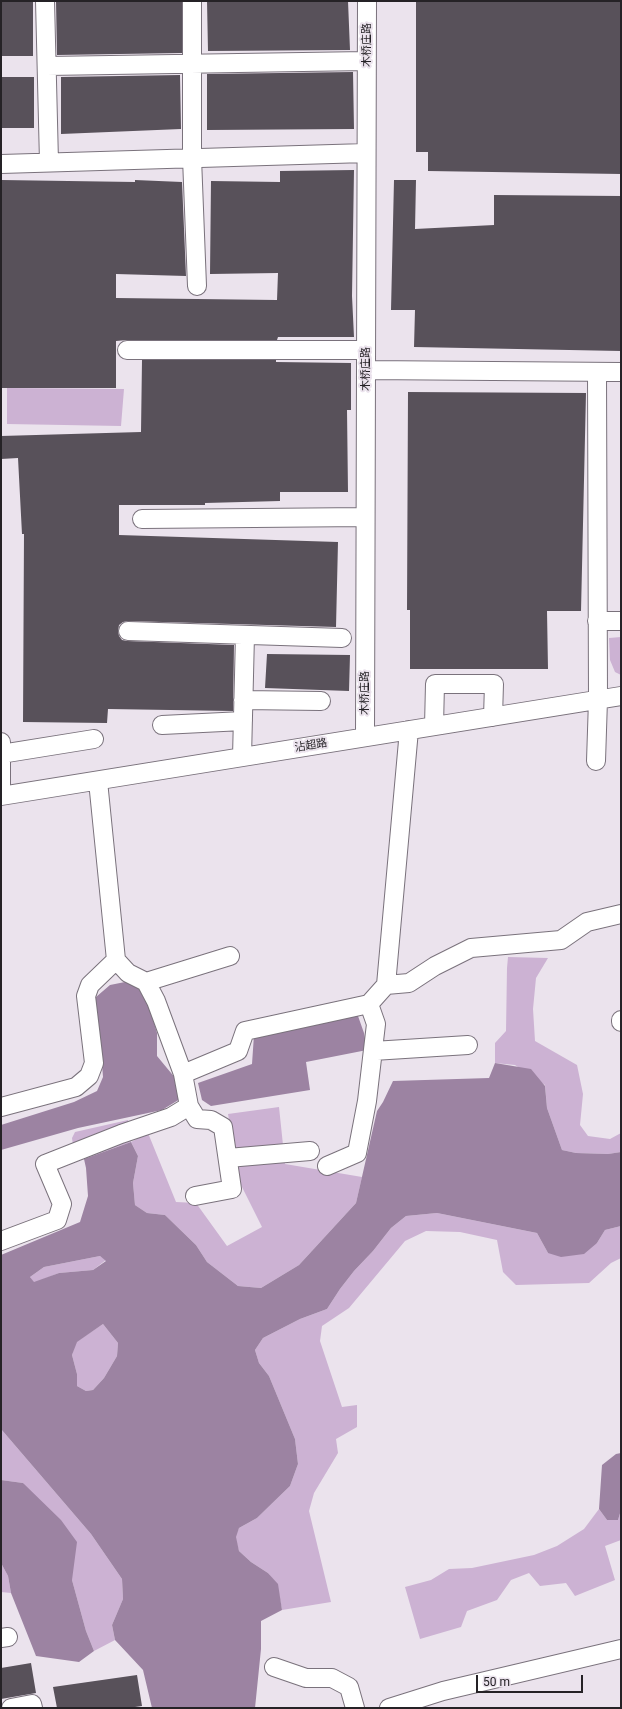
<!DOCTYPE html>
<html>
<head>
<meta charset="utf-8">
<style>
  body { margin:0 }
  #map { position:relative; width:622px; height:1709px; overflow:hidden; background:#ebe3ed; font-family:Roboto,sans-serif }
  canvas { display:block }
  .frame { position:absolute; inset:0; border:2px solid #252226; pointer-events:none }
  .scale { position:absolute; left:476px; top:1675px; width:107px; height:18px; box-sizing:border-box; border:2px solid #252226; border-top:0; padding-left:5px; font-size:12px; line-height:14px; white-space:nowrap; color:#252226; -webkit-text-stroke:3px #ebe3ed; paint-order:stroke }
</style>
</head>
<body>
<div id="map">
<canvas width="622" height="1709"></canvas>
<div class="frame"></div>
<div class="scale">50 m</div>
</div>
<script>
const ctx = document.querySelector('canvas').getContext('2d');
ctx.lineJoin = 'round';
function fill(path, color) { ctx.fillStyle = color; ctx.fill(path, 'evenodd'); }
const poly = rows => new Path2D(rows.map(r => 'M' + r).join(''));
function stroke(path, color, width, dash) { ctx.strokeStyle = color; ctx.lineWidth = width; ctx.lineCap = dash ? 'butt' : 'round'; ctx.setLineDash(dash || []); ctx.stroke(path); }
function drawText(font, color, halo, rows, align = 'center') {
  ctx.font = font + ' Roboto,"Noto Sans SC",sans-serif'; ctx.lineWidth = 4; ctx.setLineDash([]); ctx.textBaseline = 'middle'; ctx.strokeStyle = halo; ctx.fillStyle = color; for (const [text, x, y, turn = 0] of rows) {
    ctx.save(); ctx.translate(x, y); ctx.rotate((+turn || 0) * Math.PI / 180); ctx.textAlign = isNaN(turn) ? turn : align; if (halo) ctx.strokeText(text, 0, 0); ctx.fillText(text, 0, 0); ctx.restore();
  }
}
fill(poly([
  [7,388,124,389,121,426,7,424],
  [621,637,621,675,615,672,610,660,609,638],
  [508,957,548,958,536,978,533,1009,535,1041,577,1065,583,1094,580,1125,588,1136,610,1139,621,1133,621,1152,608,1154,576,1153,562,1150,547,1108,545,1085,515,1065,495,1063,495,1043,506,1031,507,968],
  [279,1107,285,1164,362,1177,356,1203,299,1265,261,1288,238,1286,207,1262,196,1245,165,1215,147,1213,135,1205,133,1183,138,1156,131,1142,84,1159,73,1145,72,1138,75,1132,128,1120,131,1142,148,1133,176,1202,196,1203,227,1246,262,1227,240,1183,228,1114],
  [437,1213,537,1233,548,1253,597,1243,605,1230,621,1226,621,1258,611,1263,589,1283,516,1285,503,1272,497,1240,460,1232,426,1231,405,1241,349,1308,322,1326,320,1341,342,1407,357,1405,357,1427,336,1439,338,1453,314,1493,309,1511,331,1602,282,1610,277,1584,268,1573,251,1562,239,1551,235,1537,239,1528,257,1518,290,1486,298,1464,295,1439,269,1376,259,1363,255,1350,263,1338,300,1319,327,1309,340,1289,354,1271,373,1251,391,1228,406,1216],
  [100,1256,106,1260,93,1270,59,1273,34,1283,30,1277,44,1267],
  [103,1324,118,1343,117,1356,104,1378,93,1390,86,1391,77,1386,77,1374,72,1355,76,1342],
  [1,1429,91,1534,122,1579,123,1599,112,1625,115,1640,94,1651,86,1631,72,1580,23,1483,1,1480],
  [599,1509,607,1520,618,1520,621,1510,621,1540,605,1546,615,1580,575,1596,566,1583,540,1586,529,1573,511,1580,497,1600,467,1611,461,1627,420,1639,405,1587,431,1580,449,1569,472,1568,534,1555,557,1546,584,1529],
  [1,1563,8,1576,11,1593,1,1592]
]), '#ccb2d3');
fill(poly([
  [125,982,139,989,150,1009,157,1033,157,1056,176,1079,180,1099,162,1110,78,1128,1,1150,1,1125,74,1102,97,1091,103,1077,101,1051,93,1009,96,997,110,985],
  [358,1016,364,1033,367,1050,306,1062,310,1090,211,1106,202,1100,198,1083,252,1064,254,1035,335,1017],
  [495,1063,531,1069,545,1086,547,1108,562,1150,576,1153,608,1154,621,1152,621,1226,605,1230,597,1243,584,1254,561,1257,548,1253,537,1233,437,1213,406,1216,391,1228,373,1251,354,1271,340,1289,327,1309,300,1319,263,1338,255,1350,259,1363,269,1376,295,1439,298,1464,290,1486,257,1518,239,1528,236,1537,239,1551,251,1562,268,1573,278,1584,282,1610,261,1621,261,1649,255,1708,152,1708,143,1670,115,1640,112,1625,123,1599,122,1579,91,1534,1,1429,1,1255,80,1222,88,1196,86,1168,84,1159,131,1142,138,1156,133,1183,135,1205,147,1213,165,1215,196,1245,207,1262,238,1286,261,1288,299,1265,356,1203,377,1111,383,1102,393,1081,489,1078],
  [100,1256,106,1261,93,1270,59,1273,34,1282,30,1277,44,1267],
  [103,1324,118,1343,117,1356,104,1378,93,1390,86,1391,77,1386,77,1374,72,1355,77,1342],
  [621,1453,621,1510,618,1520,607,1520,599,1509,602,1465,616,1454],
  [1,1480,23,1483,61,1520,77,1542,72,1580,86,1631,94,1651,79,1662,36,1656,11,1593,8,1576,1,1563]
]), '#9c83a2');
fill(poly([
  [1,1,33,1,33,56,1,56],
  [56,1,182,1,182,53,57,55],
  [207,1,348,1,350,50,208,51],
  [416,1,621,1,621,174,428,171,428,152,416,152],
  [353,72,354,129,207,130,207,74],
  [180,75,181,129,61,134,61,77],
  [1,77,34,77,34,128,1,128],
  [354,170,352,296,354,337,278,337,277,340,127,340,116,341,116,388,1,388,1,180,135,182,135,180,182,182,186,276,116,274,116,298,277,300,278,273,210,274,211,181,280,182,280,171],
  [394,180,416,180,415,229,494,225,494,195,621,196,621,351,414,347,415,310,391,310],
  [142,360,276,360,276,362,351,363,351,410,347,410,348,492,280,492,280,501,205,503,205,505,119,505,119,535,338,542,336,627,128,621,123,622,119,625,118,631,119,636,122,640,127,641,234,645,233,711,108,709,107,723,23,722,24,534,22,534,18,458,1,459,1,436,141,432],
  [408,392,586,393,581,611,547,611,548,669,410,669,410,610,407,610],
  [267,654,350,655,349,691,265,688],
  [31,1663,36,1693,1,1699,1,1668],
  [137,1675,142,1706,128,1708,57,1708,53,1687]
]), '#58515a');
const minor = poly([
  [45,1,49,162],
  [192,1,192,158,197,286],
  [47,66,366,61],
  [1,164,366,153],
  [127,350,366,350],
  [366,370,621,372],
  [142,519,365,517],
  [597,621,621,621],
  [128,631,342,638],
  [243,700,321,701],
  [162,725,243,721],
  [434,726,435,684,494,684,493,717],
  [365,737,367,1],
  [1,742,1,796],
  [1,754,94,739],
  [242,757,245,635],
  [596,761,598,700,597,372],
  [1,796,621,696],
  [146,982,230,956],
  [386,985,409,730],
  [621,1020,621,1022],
  [373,1051,468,1045],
  [183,1074,238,1051,245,1031,369,1004,386,985,409,983,435,966,471,948,561,940,587,922,621,914],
  [189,1106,197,1119,211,1120,223,1127,232,1189,195,1196],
  [1,1107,76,1087,89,1076,94,1063,86,996,90,985,116,960],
  [228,1158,310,1151],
  [327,1166,357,1153,367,1101,376,1024,369,1004],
  [1,1241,57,1220,62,1204,45,1164,121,1134,171,1117,189,1106,183,1074,156,1001,146,982,128,973,116,960,98,781],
  [1,1638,8,1637],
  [274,1667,306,1678,332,1678,349,1687,355,1708],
  [11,1708,32,1704,33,1708],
  [389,1708,443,1691,621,1649]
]);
stroke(minor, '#7a727c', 20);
stroke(minor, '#fff', 18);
drawText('11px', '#252226', '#ebe3ed', [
  ["木桥庄路",367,45,-90],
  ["木桥庄路",366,369,-90],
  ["木桥庄路",365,693,-90],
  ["沾超路",311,746,-9]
]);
</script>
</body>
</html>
